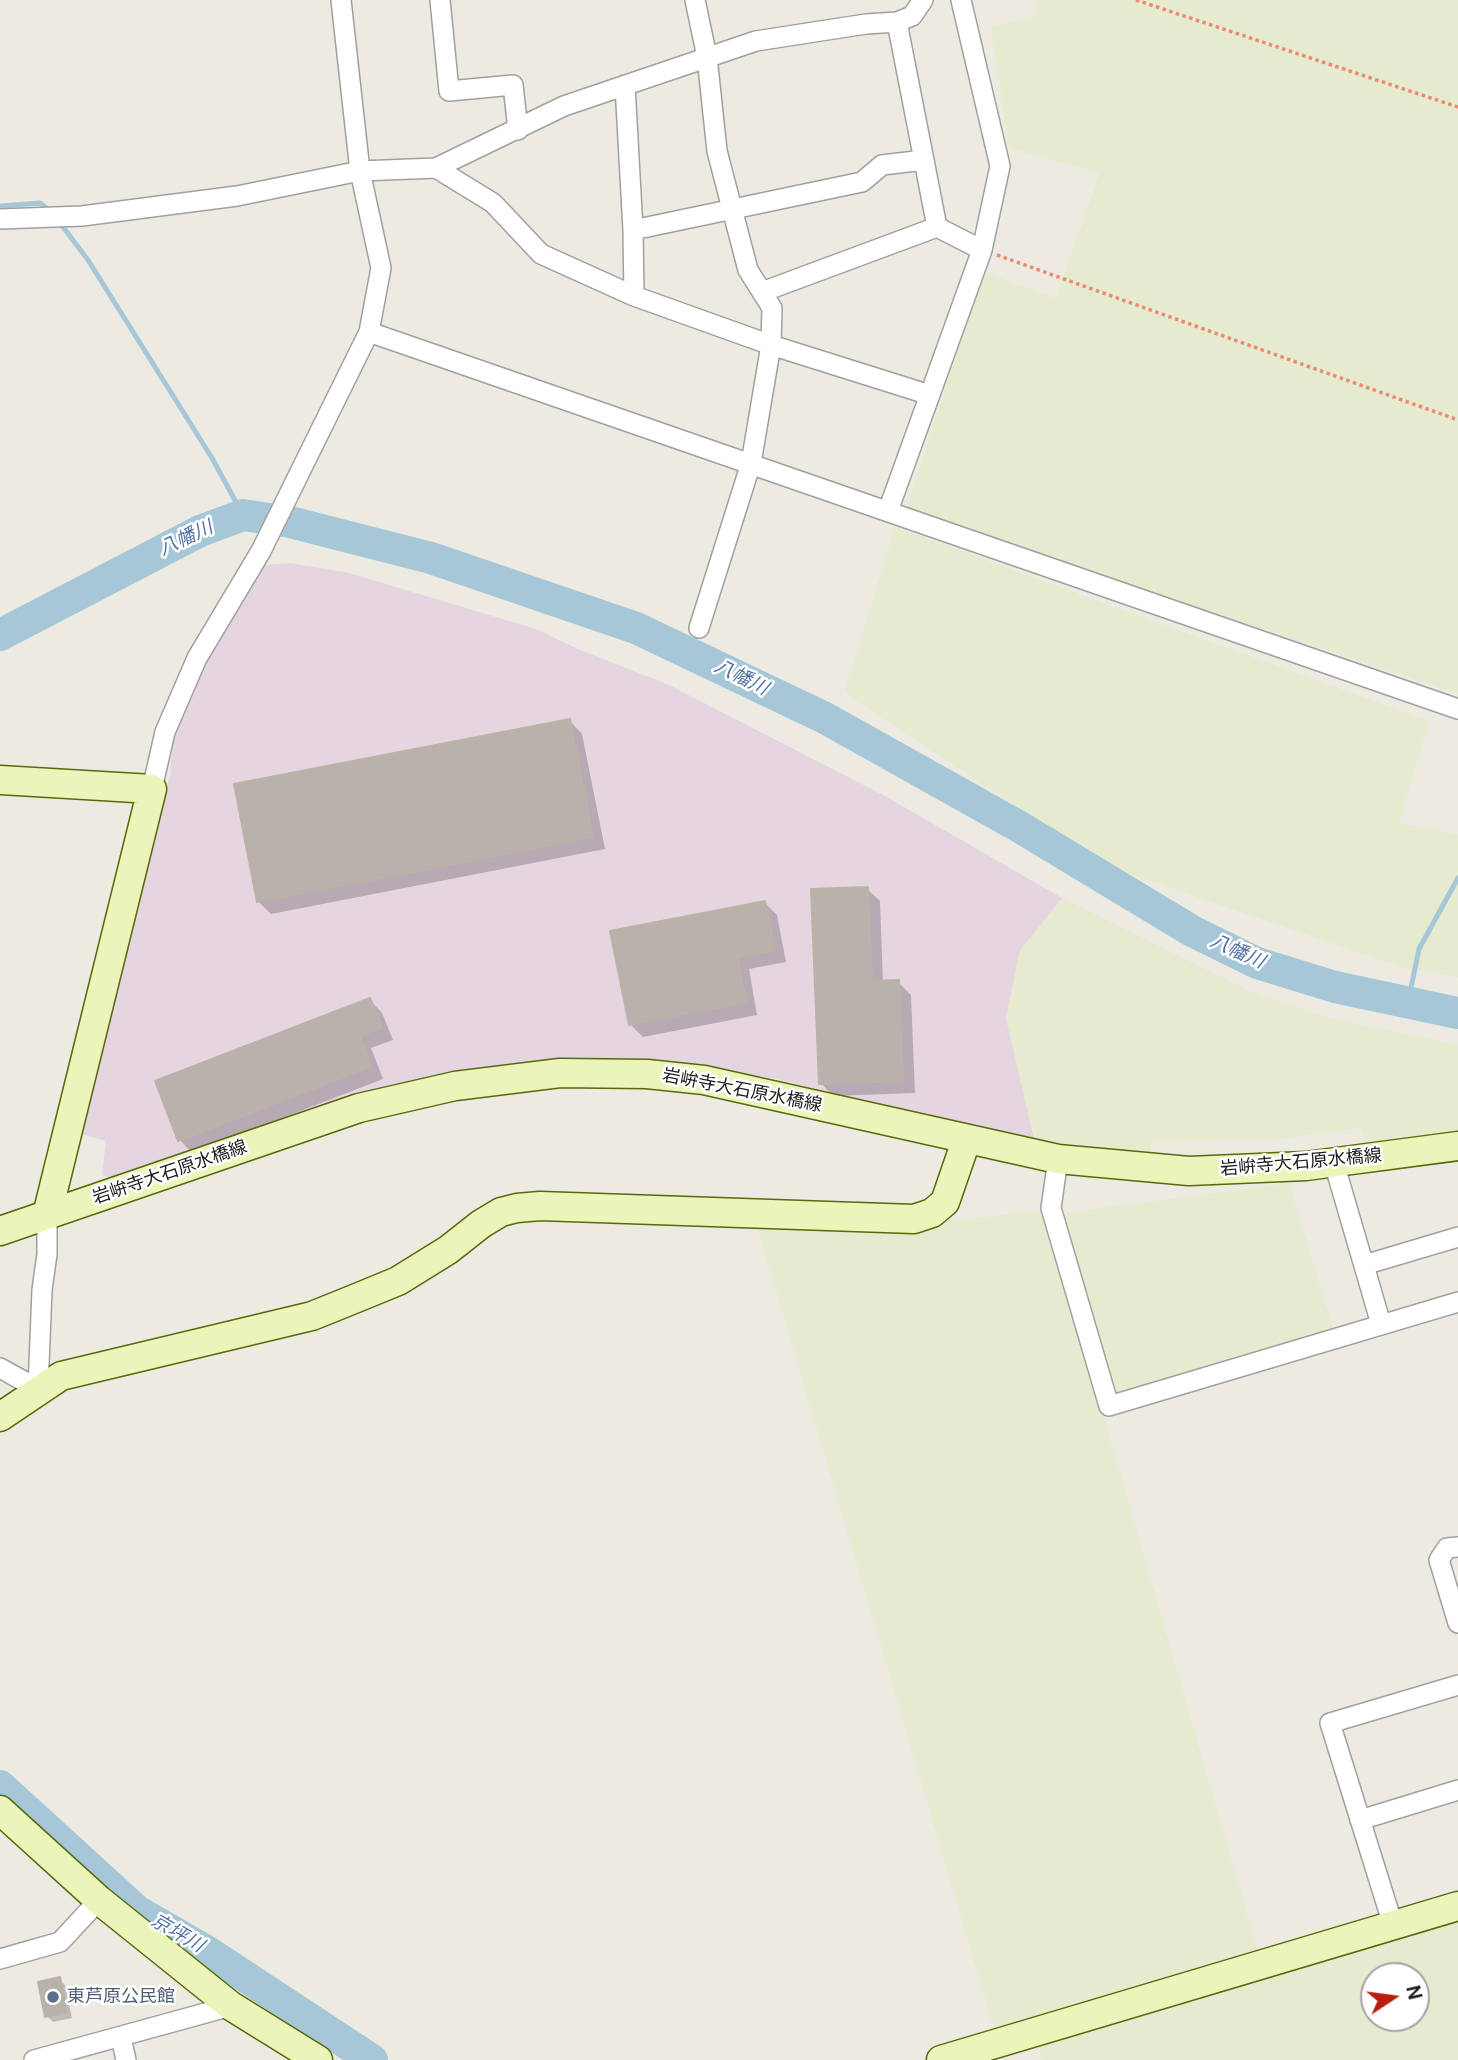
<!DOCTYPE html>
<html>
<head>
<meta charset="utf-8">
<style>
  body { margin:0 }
  #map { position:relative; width:1458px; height:2060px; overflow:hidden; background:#edeae2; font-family:"DM Sans",sans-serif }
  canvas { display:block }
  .north { position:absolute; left:1360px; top:1962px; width:70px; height:70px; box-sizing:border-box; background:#fff; border:2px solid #a4a4a4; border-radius:50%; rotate:77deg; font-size:19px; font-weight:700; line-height:28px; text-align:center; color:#1c1c1c }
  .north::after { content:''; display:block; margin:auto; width:24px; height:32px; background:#b81f10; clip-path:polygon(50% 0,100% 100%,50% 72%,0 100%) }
</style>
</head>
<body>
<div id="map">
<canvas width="1458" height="2060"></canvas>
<div class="north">N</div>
</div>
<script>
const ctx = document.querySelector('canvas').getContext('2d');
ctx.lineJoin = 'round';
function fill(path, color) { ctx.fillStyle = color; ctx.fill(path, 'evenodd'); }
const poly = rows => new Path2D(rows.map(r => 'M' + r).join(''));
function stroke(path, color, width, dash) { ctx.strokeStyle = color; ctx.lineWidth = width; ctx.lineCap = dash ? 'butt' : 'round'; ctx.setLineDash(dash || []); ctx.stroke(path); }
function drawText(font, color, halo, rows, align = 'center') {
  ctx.font = font + ' "DM Sans","Noto Sans JP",sans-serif'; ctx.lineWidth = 5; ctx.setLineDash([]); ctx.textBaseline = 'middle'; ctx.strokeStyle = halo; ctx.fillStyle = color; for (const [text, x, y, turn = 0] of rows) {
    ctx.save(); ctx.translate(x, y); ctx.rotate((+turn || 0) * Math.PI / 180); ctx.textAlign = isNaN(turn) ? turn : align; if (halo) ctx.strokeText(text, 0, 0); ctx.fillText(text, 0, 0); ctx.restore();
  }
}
fill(poly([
  [290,563,349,573,536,629,578,649,669,685,885,796,1062,898,1020,951,1006,1018,1035,1142,772,1078,709,1068,598,1061,119,1181,102,1175,106,1141,74,1132,170,775,174,731,210,652,262,565]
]), '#e5d5e1');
fill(poly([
  [1039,0,1458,0,1458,694,906,510,983,272,1056,298,1100,173,1009,148,991,27,1035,17],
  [895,527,1429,721,1399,823,1458,834,1458,977,1404,968,1104,865,845,692],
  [1062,898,1254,993,1331,1018,1458,1045,1458,1134,1369,1147,1361,1128,1267,1140,1152,1141,1150,1157,1110,1155,1035,1142,1006,1018,1020,951],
  [1289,1183,1334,1332,1117,1398,1060,1221,1064,1213],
  [1044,1210,1259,1956,1002,2033,994,2028,758,1229,761,1224,927,1224],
  [1458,1915,1458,2060,1042,2060,1038,2040],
  [1374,1976,1416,1976,1416,2018,1374,2018]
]), '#e6eacf');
fill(poly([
  [570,721,582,734,605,849,271,914,258,901],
  [867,889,880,901,883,983,898,982,911,995,915,1093,833,1096,821,1083],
  [765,903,777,915,786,962,749,969,757,1015,643,1037,630,1024],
  [370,1000,382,1013,393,1040,371,1048,383,1079,192,1153,180,1140],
  [59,1979,65,1985,72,2018,53,2022,47,2016]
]), '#0003');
stroke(poly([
  [0,206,40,203,53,213],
  [60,223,88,260,212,458,243,515],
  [1408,1002,1419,949,1458,878]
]), '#a6c7d7', 5);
stroke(poly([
  [0,635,200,531,243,515,290,522,431,558,636,628,825,718,1018,826,1192,931,1257,963,1335,987,1458,1013],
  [0,1786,137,1911,208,1952,372,2060]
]), '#a6c7d7', 32);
const building = poly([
  [570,719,593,837,257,902,234,784,570,719],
  [868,887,872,981,899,980,903,1081,819,1084,811,889,868,887],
  [765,901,775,950,737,957,746,1002,629,1025,610,931,765,901],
  [370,998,382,1027,360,1036,372,1066,178,1141,155,1081,370,998],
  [60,1977,67,2012,45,2017,38,1982,60,1977]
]);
fill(building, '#b9b2ac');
stroke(building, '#bdb2a6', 2);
const street = poly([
  [440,0,449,91,513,85,518,130],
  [695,0,707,57,717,151,748,270,772,308,771,345,751,463,699,628],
  [897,22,937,227,982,250],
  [625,85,633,230],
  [436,168,493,203,541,254,634,296,771,345,930,395],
  [0,219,82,216,237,196,360,171,436,168,564,106,756,41,866,24,897,22,912,16,923,0],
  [762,292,937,227],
  [634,296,633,230,862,182,882,165,924,160],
  [369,332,1458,709],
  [888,511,982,250,1000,166,961,0],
  [152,789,165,732,197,658,261,551,369,332,381,268,360,171,341,0],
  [1058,1159,1051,1208,1109,1406,1458,1302],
  [1334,1163,1381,1324],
  [1364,1265,1458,1237],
  [0,1368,38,1389,42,1290,47,1254,47,1215],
  [1458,1547,1447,1548,1439,1560,1458,1623],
  [1360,1820,1458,1790],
  [1393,1925,1330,1723,1458,1685],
  [0,1959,60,1942,99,1900],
  [121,2037,126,2060],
  [34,2060,231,2006]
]);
const secondary = poly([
  [0,780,152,789,47,1215],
  [0,1231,359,1108,455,1086,560,1073,647,1074,704,1080,1058,1159,1189,1171,1306,1166,1458,1146],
  [0,1417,61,1376,312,1316,359,1297,398,1281,448,1250,481,1224,501,1212,517,1208,540,1206,914,1219,932,1213,945,1202,966,1141],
  [0,1810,99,1900,231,2006,318,2060],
  [941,2060,1458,1906]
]);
stroke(street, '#a0a0a0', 22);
stroke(secondary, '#57690d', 31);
stroke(poly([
  [1136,0,1458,107],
  [997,255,1458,420]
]), '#ee8a72', 3.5, [3.5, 3.5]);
stroke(street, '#fff', 19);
stroke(secondary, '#ebf4b9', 28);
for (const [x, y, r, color] of [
  [53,1997,7,"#5c6f8a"]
]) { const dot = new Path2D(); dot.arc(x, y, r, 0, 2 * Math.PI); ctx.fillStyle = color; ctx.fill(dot); stroke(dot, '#fff', 2.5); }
drawText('18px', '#1c1c1c', '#fff', [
  ["岩峅寺大石原水橋線",742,1091,11],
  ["岩峅寺大石原水橋線",1301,1163,-5],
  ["岩峅寺大石原水橋線",170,1173,-19]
]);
drawText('18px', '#4e5e75', '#fff', [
  ["東芦原公民館",67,1997]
], 'left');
drawText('italic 19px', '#5172a3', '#fff', [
  ["八幡川",186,539,-25],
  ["八幡川",741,678,26],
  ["八幡川",1237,952,24],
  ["京坪川",177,1934,30]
]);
</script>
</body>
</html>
